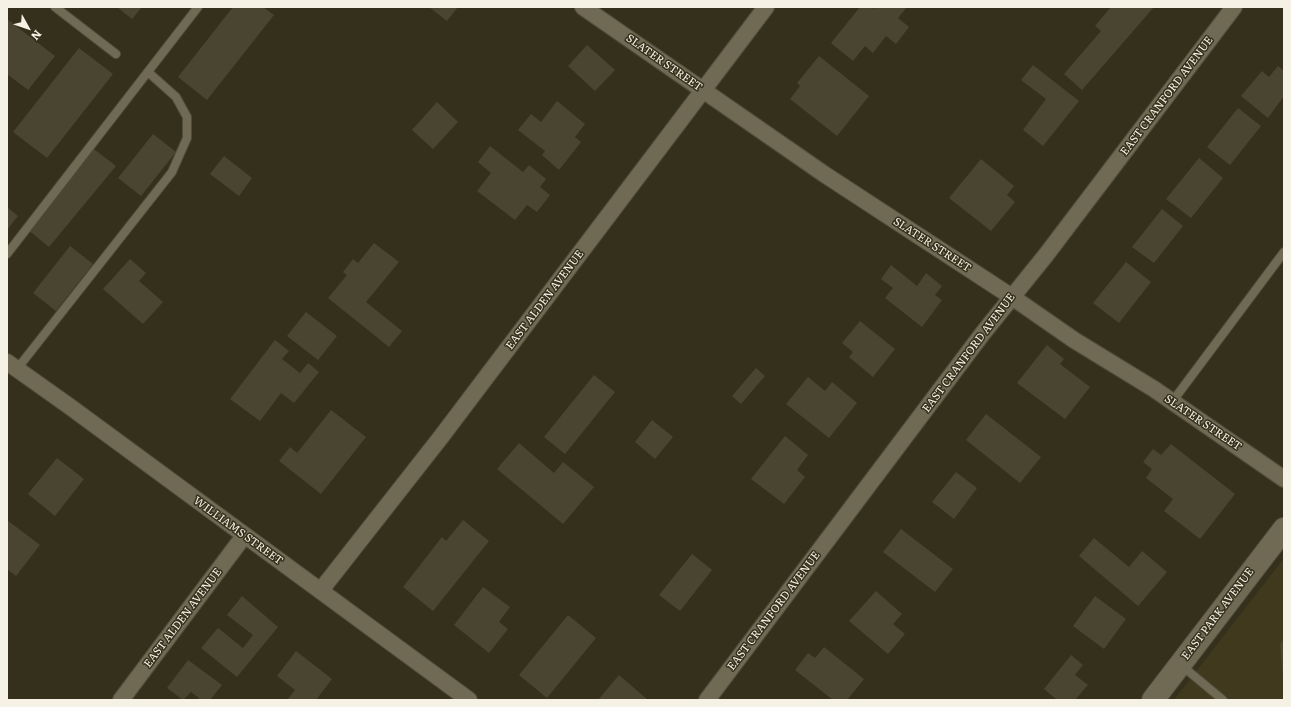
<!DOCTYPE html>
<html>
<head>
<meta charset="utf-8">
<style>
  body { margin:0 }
  #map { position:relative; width:1291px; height:707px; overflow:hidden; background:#35301c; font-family:Literata,serif }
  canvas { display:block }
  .frame { position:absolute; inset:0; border:8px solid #f5f2e5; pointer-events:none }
  .north { position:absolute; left:8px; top:8px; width:40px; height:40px; -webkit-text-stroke:3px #35301c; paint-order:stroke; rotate:130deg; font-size:11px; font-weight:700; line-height:16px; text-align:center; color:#f5f2e5 }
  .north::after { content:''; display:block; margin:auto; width:14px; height:18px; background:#f5f2e5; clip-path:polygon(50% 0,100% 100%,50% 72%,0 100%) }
</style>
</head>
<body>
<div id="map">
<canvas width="1291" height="707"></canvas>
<div class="frame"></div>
<div class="north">N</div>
</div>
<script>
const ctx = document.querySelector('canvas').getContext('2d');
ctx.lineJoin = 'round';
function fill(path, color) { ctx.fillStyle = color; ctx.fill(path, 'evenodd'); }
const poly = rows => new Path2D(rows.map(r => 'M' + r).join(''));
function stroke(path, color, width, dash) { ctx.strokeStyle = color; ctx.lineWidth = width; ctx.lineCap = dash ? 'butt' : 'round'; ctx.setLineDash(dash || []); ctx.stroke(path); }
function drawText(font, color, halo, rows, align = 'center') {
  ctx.font = font + ' Literata,serif'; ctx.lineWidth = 3; ctx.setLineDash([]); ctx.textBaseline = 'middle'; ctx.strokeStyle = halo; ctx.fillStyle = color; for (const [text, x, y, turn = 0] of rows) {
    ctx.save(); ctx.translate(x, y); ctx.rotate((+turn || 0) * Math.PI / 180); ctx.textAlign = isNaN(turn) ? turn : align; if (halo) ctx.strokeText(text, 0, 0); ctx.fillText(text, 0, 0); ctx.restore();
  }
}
fill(poly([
  [1284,558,1284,700,1174,700]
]), '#40391d');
fill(poly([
  [117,7,142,7,132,19],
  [233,7,263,7,274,15,207,100,178,77],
  [429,7,458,7,447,21],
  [860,7,872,7,874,9,876,7,907,7,898,18,909,27,896,44,886,36,873,53,865,46,853,61,831,43],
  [1111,7,1154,7,1082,90,1064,74,1101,31,1095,26],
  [7,19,55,56,28,90,7,74],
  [587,45,615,70,595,91,568,66],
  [79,48,113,74,47,158,13,132],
  [819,56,869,96,837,136,790,99,800,86,797,83],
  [1033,65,1079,101,1043,146,1023,130,1046,99,1021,80],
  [1278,66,1284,71,1284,96,1268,118,1241,96,1262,71,1269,77],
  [557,101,585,124,575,137,581,142,559,170,542,155,545,151,518,130,531,114,541,122],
  [437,102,458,122,433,149,412,130],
  [1238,108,1261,126,1230,165,1207,147],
  [153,134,176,152,141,196,118,178],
  [490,146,523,172,529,165,546,179,540,187,550,195,537,212,527,205,515,220,477,191,491,173,478,162],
  [94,149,116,166,49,247,27,229],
  [224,156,252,178,239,196,210,174],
  [1199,158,1223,178,1191,218,1166,199],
  [981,159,1014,186,1007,195,1015,202,991,231,949,198],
  [7,207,18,216,7,230],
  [1162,209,1183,226,1154,263,1132,247],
  [374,243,399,262,366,302,402,331,389,347,328,298,347,275,343,272,353,259,358,263],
  [70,246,93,264,56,311,33,293],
  [130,259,146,273,139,281,163,302,143,324,103,289],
  [1126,262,1151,282,1119,323,1093,303],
  [891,265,917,286,926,273,942,286,935,295,942,300,922,327,885,298,893,288,881,279],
  [306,312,337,336,318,360,287,336],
  [860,321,895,349,873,377,849,357,853,352,842,343],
  [275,340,289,351,282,359,300,373,308,363,319,372,294,403,281,393,260,421,230,399],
  [1047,345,1064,359,1060,364,1090,387,1065,419,1017,383],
  [756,368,765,376,741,404,732,396],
  [594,375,615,392,565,454,544,437],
  [808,377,825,391,832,382,857,403,829,438,786,404],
  [331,410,366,437,321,494,279,461,290,447,297,453],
  [986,414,1041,457,1020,483,966,440],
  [652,420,673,437,655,459,635,442],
  [785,436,808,455,797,470,805,477,784,504,751,479],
  [519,443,554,473,563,462,594,487,563,524,497,469],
  [1171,444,1235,494,1200,539,1164,511,1173,499,1146,478,1152,469,1143,462,1153,449,1161,455],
  [57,458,84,479,55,516,28,494],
  [956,472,977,488,954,519,932,502],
  [7,520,40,545,16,576,7,569],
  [463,520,489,541,433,611,403,587,442,537,446,541],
  [901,529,953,569,935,592,883,552],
  [1094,538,1129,567,1142,551,1167,572,1138,606,1079,556],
  [692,554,712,570,680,611,659,595],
  [483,587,510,607,499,622,508,629,489,653,454,625],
  [876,591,902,614,893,624,905,634,888,654,849,621],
  [242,596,278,627,237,677,201,648,218,628,243,648,253,635,227,615],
  [1095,596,1126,619,1104,649,1073,626],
  [568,615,596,638,547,698,519,675],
  [1284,639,1284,677,1283,677,1280,644],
  [824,647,864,679,847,700,833,700,795,670,808,653,815,658],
  [296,651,332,679,316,700,287,700,295,690,277,676],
  [1071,655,1083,665,1075,675,1088,685,1075,700,1057,700,1044,689],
  [188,660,222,685,210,700,198,700,199,698,191,692,183,700,167,688],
  [619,675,648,700,598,700]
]), '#4a4530');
const lane = poly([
  [55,7,116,54],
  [7,254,198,7],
  [17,369,172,172,187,138,187,117,176,97,148,72],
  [1172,402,1284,252],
  [1181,665,1223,700]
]);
const street = poly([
  [583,7,824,174,1012,297,1074,340,1154,389,1284,479],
  [7,362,69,406,469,700],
  [321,590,441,437,766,7],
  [121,700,244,536],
  [707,700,983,333,1046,255,1234,7]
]);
const secondary = poly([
  [1153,700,1284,529]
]);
stroke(lane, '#514c3b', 10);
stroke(street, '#514c3b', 18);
stroke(secondary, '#514c3b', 24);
stroke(lane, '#706a54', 8);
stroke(street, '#706a54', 16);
stroke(secondary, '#706a54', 22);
drawText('11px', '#f5f2e5', '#35301c', [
  ["SLATER STREET",664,63,35],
  ["EAST CRANFORD AVENUE",1167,96,-53],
  ["SLATER STREET",932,245,33],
  ["EAST ALDEN AVENUE",545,300,-53],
  ["EAST CRANFORD AVENUE",969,353,-53],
  ["SLATER STREET",1203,423,34],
  ["WILLIAMS STREET",238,531,36],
  ["EAST CRANFORD AVENUE",774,611,-53],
  ["EAST PARK AVENUE",1218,614,-53],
  ["EAST ALDEN AVENUE",183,618,-53]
]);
</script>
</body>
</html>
